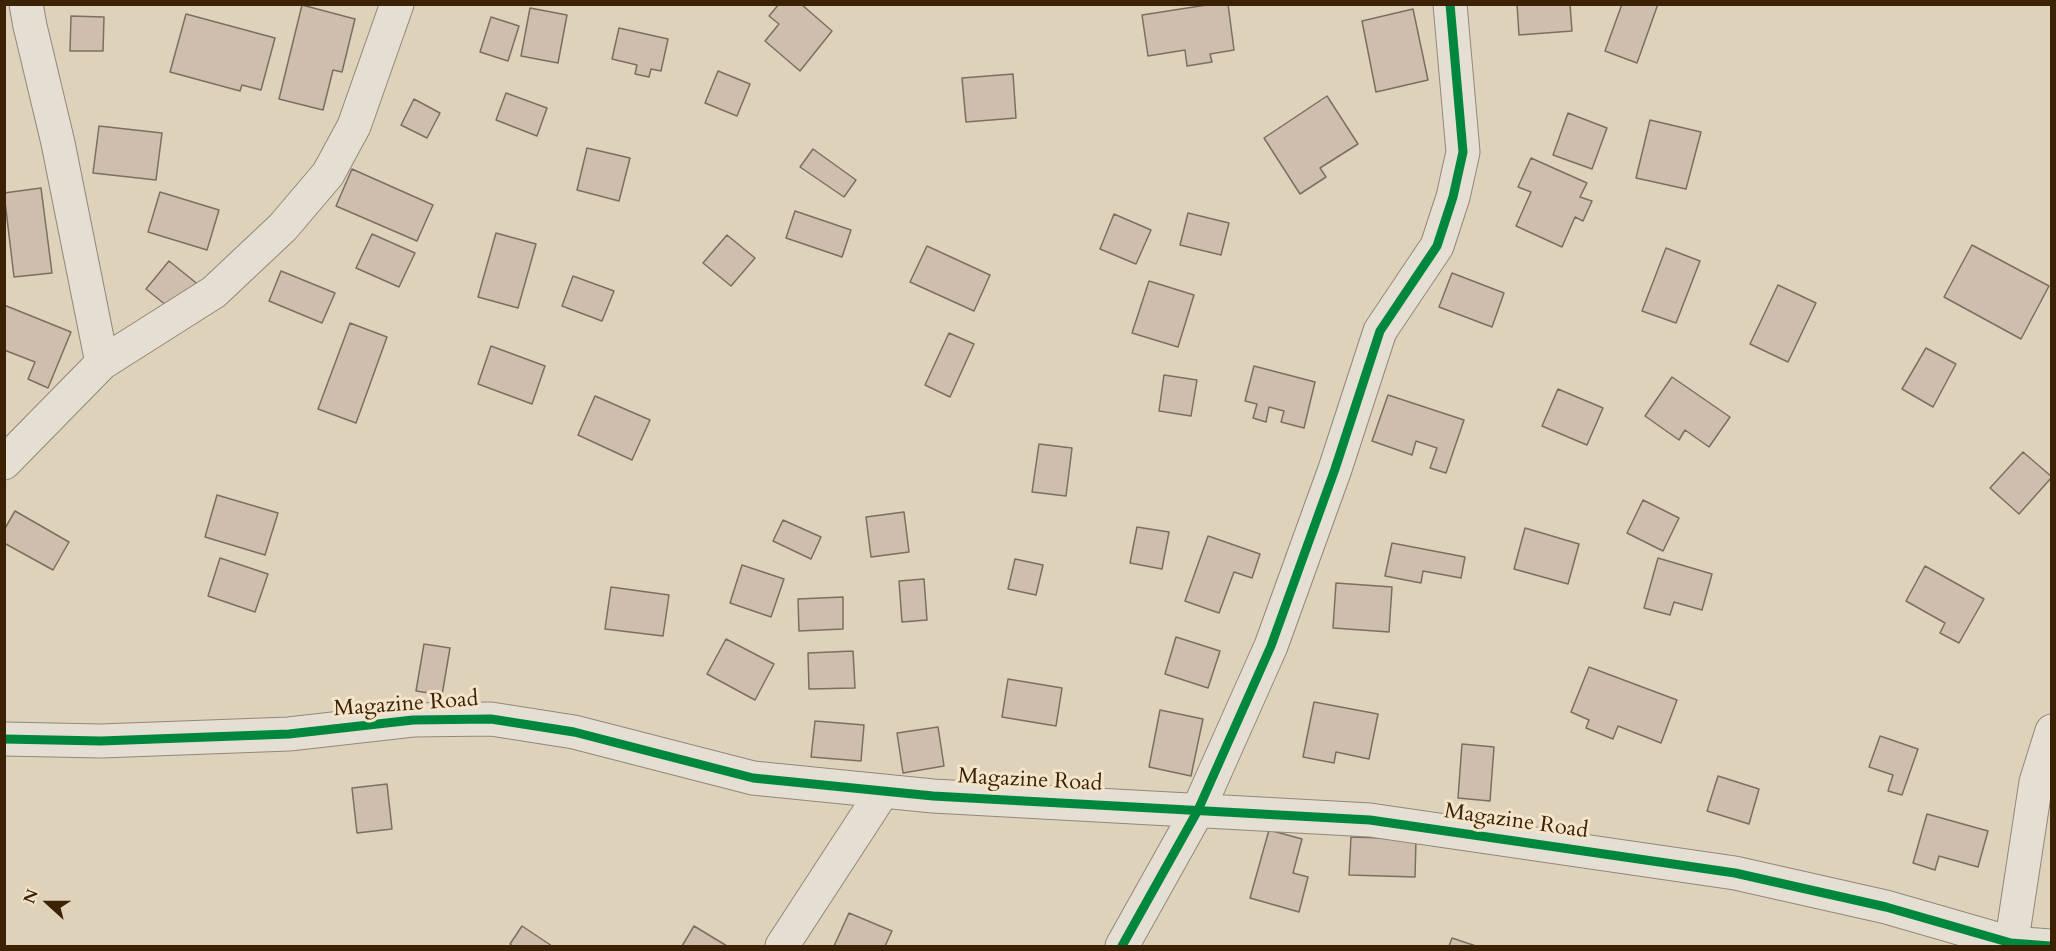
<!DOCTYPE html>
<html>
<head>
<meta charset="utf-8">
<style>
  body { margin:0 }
  #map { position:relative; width:2056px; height:951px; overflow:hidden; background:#ded2bb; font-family:Cardo,serif }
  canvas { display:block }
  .frame { position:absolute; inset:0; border:6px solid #3b2204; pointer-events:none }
  .north { position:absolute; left:18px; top:873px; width:60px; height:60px; -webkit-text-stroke:4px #f3e4ca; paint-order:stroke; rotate:291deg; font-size:16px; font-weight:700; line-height:24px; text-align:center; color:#3b2204 }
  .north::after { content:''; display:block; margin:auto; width:21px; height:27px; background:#3b2204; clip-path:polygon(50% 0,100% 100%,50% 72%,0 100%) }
</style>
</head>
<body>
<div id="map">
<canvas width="2056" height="951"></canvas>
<div class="frame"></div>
<div class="north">N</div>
</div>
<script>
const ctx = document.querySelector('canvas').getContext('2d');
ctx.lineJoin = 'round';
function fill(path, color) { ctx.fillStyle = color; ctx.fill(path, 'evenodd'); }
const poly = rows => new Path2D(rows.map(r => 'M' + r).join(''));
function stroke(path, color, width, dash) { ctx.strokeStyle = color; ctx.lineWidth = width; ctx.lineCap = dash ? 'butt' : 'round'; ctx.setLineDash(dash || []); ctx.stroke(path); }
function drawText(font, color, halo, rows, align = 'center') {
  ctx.font = font + ' Cardo,serif'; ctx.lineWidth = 6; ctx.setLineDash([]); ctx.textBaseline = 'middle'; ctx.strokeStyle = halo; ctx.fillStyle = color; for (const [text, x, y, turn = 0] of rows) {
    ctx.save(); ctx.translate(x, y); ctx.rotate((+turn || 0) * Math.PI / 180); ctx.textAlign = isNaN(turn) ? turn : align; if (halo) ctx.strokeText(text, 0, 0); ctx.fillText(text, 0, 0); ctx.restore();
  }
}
const building = poly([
  [779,4,801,4,832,31,800,71,765,41,779,24,769,16,779,4],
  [1213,4,1228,4,1234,50,1210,54,1212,62,1187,66,1185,50,1148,56,1142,15,1213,4],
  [1517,4,1570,4,1572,31,1519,35,1517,4],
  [1622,4,1658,4,1637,63,1605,51,1622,4],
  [302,5,355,19,342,72,333,70,323,110,279,99,302,5],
  [530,8,567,15,558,63,521,56,530,8],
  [1413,9,1428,80,1376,92,1362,21,1413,9],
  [186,14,275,38,261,90,242,85,240,91,170,72,186,14],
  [71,16,104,17,103,51,70,51,71,16],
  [491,17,519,26,508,61,480,52,491,17],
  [619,28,668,39,661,71,651,69,649,77,635,74,637,65,612,59,619,28],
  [718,71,750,84,737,116,705,103,718,71],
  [1013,74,1016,118,966,122,962,78,1013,74],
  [506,93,547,108,537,136,496,120,506,93],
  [1327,96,1358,144,1320,168,1326,177,1300,194,1264,138,1327,96],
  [414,99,440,113,427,138,401,125,414,99],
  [1568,113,1607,128,1592,169,1553,155,1568,113],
  [1650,120,1701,132,1686,189,1636,178,1650,120],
  [99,126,162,133,156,180,93,173,99,126],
  [587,148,630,158,619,201,577,190,587,148],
  [813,149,856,180,844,197,800,167,813,149],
  [1531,158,1587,183,1580,197,1592,201,1583,221,1575,217,1562,247,1516,226,1531,192,1518,187,1531,158],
  [352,169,433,205,417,241,336,206,352,169],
  [41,188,52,273,14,277,4,193,41,188],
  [160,192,219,210,207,250,148,232,160,192],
  [795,211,851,230,842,257,786,238,795,211],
  [1188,213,1229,223,1221,255,1180,245,1188,213],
  [1114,214,1151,230,1136,264,1100,249,1114,214],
  [496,233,536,244,518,308,478,297,496,233],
  [372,234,415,253,399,287,356,268,372,234],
  [727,235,755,258,731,286,703,263,727,235],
  [1972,245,2049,286,2021,339,1944,297,1972,245],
  [927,246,990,275,974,311,910,282,927,246],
  [1666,248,1700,261,1676,323,1642,311,1666,248],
  [169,261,200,286,177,314,146,289,169,261],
  [281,271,335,293,322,323,269,301,281,271],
  [1452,273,1504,293,1492,327,1439,307,1452,273],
  [573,276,614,291,602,321,562,306,573,276],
  [1149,281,1194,295,1178,347,1132,333,1149,281],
  [1778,285,1816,303,1788,362,1750,344,1778,285],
  [4,305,71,332,48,388,28,379,35,362,4,350,4,305],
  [350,323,387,337,356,423,318,409,350,323],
  [949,333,974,344,950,397,925,385,949,333],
  [491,346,545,366,532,404,478,384,491,346],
  [1926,348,1956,364,1933,407,1902,389,1926,348],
  [1254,366,1315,382,1304,428,1281,422,1284,411,1269,407,1266,422,1253,418,1257,404,1245,401,1254,366],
  [1164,375,1197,380,1191,416,1159,411,1164,375],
  [1672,377,1730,417,1709,447,1685,430,1679,440,1645,416,1672,377],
  [1558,389,1603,408,1587,445,1542,426,1558,389],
  [1388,395,1464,420,1446,473,1430,468,1437,448,1416,441,1412,455,1372,441,1388,395],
  [595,396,650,420,632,460,578,435,595,396],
  [1039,444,1072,448,1066,496,1032,492,1039,444],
  [2023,452,2052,477,2019,514,1990,488,2023,452],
  [217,495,278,513,265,555,205,537,217,495],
  [1643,500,1679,518,1663,551,1627,533,1643,500],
  [15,511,69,542,53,570,4,543,4,530,15,511],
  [904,512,909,552,871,557,866,517,904,512],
  [783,520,821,537,811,559,773,541,783,520],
  [1137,527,1169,532,1162,569,1130,563,1137,527],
  [1525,528,1579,544,1568,584,1514,569,1525,528],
  [1208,536,1260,554,1252,578,1234,572,1219,613,1185,601,1208,536],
  [1392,543,1465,557,1461,578,1423,571,1421,583,1385,576,1392,543],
  [220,558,268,574,255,612,208,596,220,558],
  [1658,558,1712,574,1702,610,1674,602,1670,615,1644,608,1658,558],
  [1015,559,1043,565,1036,595,1008,589,1015,559],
  [742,565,784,579,771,617,730,603,742,565],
  [1925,566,1984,599,1959,643,1940,633,1945,623,1906,601,1925,566],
  [924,579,927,620,902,622,899,581,924,579],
  [1336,583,1392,587,1389,632,1333,628,1336,583],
  [611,587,669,595,663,636,605,629,611,587],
  [843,597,843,629,799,631,798,599,843,597],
  [1176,637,1220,651,1208,688,1165,674,1176,637],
  [726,639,774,664,755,700,707,674,726,639],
  [424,644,450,648,442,695,416,691,424,644],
  [853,651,855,688,809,689,808,653,853,651],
  [1589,667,1677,700,1661,743,1618,726,1613,739,1586,728,1589,720,1571,712,1589,667],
  [1008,679,1062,688,1056,726,1002,717,1008,679],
  [1314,702,1378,714,1369,759,1336,752,1334,763,1303,757,1314,702],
  [1160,710,1203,719,1191,776,1149,767,1160,710],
  [815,721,864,725,861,761,811,757,815,721],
  [938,727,944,766,903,773,897,733,938,727],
  [1880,736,1918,749,1902,795,1888,791,1893,775,1869,767,1880,736],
  [1462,744,1494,747,1490,801,1458,798,1462,744],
  [1718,776,1759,789,1749,824,1707,811,1718,776],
  [387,784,392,829,357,833,352,788,387,784],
  [1927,814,1988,831,1978,867,1939,856,1935,870,1913,863,1927,814],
  [1269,830,1302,839,1293,873,1308,877,1299,912,1250,898,1269,830],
  [1351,837,1416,839,1415,877,1349,875,1351,837],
  [849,913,892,931,885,946,834,946,849,913],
  [522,926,552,946,513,946,510,944,522,926],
  [694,926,727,946,682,946,694,926],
  [1452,938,1476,946,1449,946,1452,938]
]);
fill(building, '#cfbdae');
stroke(building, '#7a7060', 1.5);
const minor = poly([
  [26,4,30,26,58,143,102,363],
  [4,463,102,363,214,292,283,227,328,174,354,126,397,4],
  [4,739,101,741,289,734,413,720,491,719,574,732,753,778,933,796,1370,820,1735,873,1886,907,2011,943,2050,946],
  [782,946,883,791],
  [1122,946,1198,810,1271,646,1335,469,1380,331,1437,246,1453,197,1463,152,1450,4],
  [2011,946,2036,782,2052,731]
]);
stroke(minor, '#928878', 35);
stroke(minor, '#e5ded3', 33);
stroke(poly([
  [4,739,101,741,289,734,413,720,491,719,574,732,753,778,933,796,1370,820,1735,873,1886,907,2011,943,2050,946],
  [1122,946,1198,810,1271,646,1335,469,1380,331,1437,246,1453,197,1463,152,1450,4]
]), '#00873e', 9);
drawText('22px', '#3b2204', '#f3e4ca', [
  ["Magazine Road",406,705,-4],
  ["Magazine Road",1030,781,3],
  ["Magazine Road",1516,822,8]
]);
</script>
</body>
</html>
